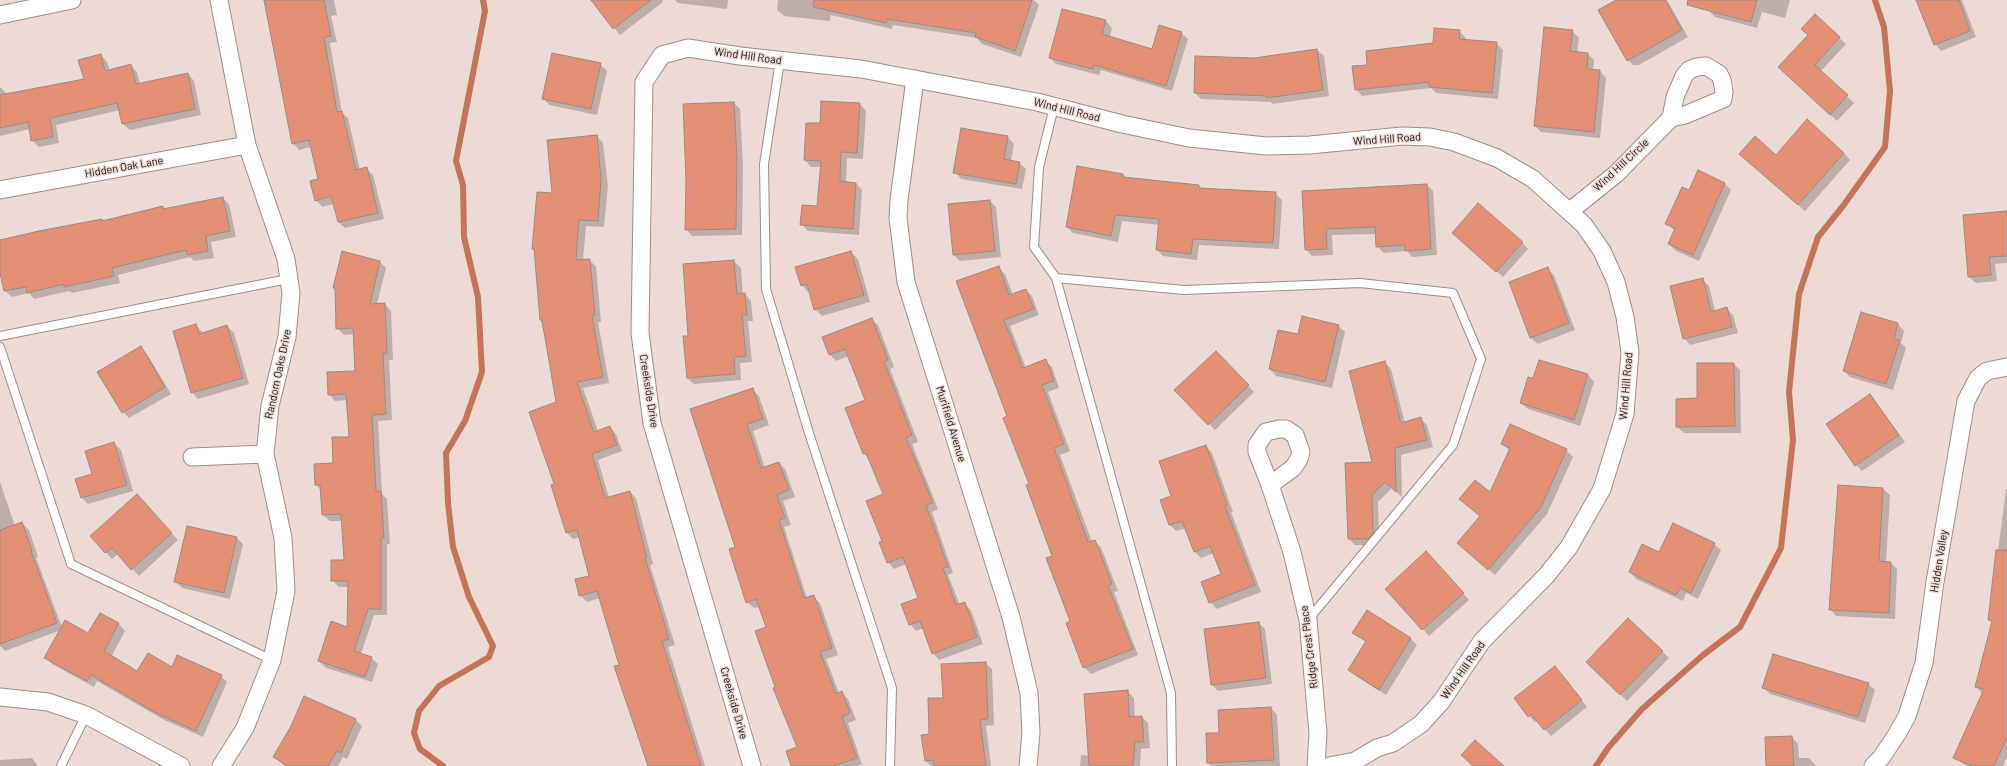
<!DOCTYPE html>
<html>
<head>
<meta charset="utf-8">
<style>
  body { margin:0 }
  canvas { display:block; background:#eddad4 }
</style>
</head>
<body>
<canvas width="2007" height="766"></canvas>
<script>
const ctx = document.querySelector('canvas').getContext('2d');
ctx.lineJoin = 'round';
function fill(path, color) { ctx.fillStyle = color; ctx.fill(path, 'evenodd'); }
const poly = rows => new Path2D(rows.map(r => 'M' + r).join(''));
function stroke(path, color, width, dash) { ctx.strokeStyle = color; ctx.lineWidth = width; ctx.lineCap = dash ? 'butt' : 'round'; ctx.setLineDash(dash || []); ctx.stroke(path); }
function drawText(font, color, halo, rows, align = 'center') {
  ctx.font = font + ' Barlow,sans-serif'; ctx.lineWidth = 3; ctx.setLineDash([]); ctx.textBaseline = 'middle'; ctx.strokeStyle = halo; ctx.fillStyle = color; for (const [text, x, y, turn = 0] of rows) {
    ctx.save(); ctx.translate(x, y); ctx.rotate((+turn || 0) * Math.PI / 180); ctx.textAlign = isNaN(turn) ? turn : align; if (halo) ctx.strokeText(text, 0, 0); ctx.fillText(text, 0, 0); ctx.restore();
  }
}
fill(poly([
  [273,0,334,0,337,15,331,16,337,42,330,43,342,113,348,118,360,170,366,168,373,175,384,219,345,228,338,222,334,204,322,207,316,200,319,180,311,147,299,150,293,143],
  [592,0,662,0,663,2,620,35],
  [675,0,728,0,727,9,678,3],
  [778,0,1034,0,1039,5,1021,57,982,44,977,38,893,25,892,29,831,15,830,21,784,16,777,10],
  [1618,0,1667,0,1688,37,1639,65,1633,65,1626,58],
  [1711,0,1790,0,1785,18,1762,12,1757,28,1715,17,1708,10],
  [1917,0,1962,0,1976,37,1941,51,1935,44],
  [1815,16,1846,44,1821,71,1854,103,1837,121,1786,74,1809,36],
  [1106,21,1112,28,1110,37,1152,50,1181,33,1188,39,1172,91,1101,70,1099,75,1056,64,1050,58],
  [1459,31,1466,38,1465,41,1496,43,1503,50,1498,99,1436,93,1431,88,1362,96,1356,89,1368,66,1434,44],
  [1572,31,1579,38,1577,53,1588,54,1594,60,1593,70,1600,71,1606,78,1600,138,1541,132,1535,126],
  [1317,50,1324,56,1329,96,1273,104,1271,102,1201,99,1195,93,1254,59],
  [101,55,107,62,110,71,130,65,137,72,140,84,188,74,194,81,201,115,130,130,123,124,120,110,56,125,59,143,39,147,32,140,30,129,0,136,0,87,8,95,85,80],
  [600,64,607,71,597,115,549,105,543,98],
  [734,103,740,109,743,165,742,235,692,236,686,229],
  [860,104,866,111,863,159,847,158,846,183,856,183,862,190,859,235,808,231,801,224,818,207,821,167,811,167,805,160,807,124,821,125],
  [597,136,603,143,608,186,604,227,586,226,583,260,589,260,596,266,601,322,598,322,609,383,583,388,598,431,610,427,616,434,622,451,598,460,609,498,630,492,636,498,653,564,650,565,675,645,668,647,705,766,649,766,600,598,587,602,580,595,590,576,580,537,573,539,567,533,553,485,555,485,558,403,541,320,535,251,533,248,553,194],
  [1008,137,1014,144,1011,161,1019,163,1026,169,1022,189,961,179,955,172],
  [1844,153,1850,160,1805,211,1747,160,1776,156],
  [1123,175,1126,178,1199,186,1202,189,1275,193,1282,200,1279,249,1199,245,1197,260,1163,256,1157,250,1160,225,1122,221,1118,242,1073,233,1067,227],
  [1724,183,1731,190,1699,261,1676,251,1669,244,1675,231,1667,224,1689,191],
  [1427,185,1433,191,1437,255,1412,257,1407,251,1384,253,1377,246,1377,234,1332,235,1333,255,1312,256,1306,249,1303,191],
  [223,198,229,204,236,237,211,242,214,258,194,261,190,257,118,275,120,283,72,293,69,291,34,299,29,293,12,297,5,291,0,269,0,241,101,220,103,222,162,207,165,209],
  [990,201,996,207,1001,257,960,261,954,255],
  [2007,212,2007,263,1995,264,1997,281,1976,283,1969,277],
  [1460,239,1522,242,1528,249,1503,277],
  [851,252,858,259,870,302,822,316,815,309,810,291,808,292,802,285],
  [343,253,380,262,386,268,377,304,385,304,391,311,393,360,389,360,392,420,378,421,382,494,387,499,390,544,387,544,387,615,374,615,361,654,371,658,378,664,372,682,326,668,319,661,348,628,349,587,339,587,332,580,345,561,343,521,330,521,323,515,322,491,316,485,315,465,334,464,350,438,348,400,335,401,329,394,356,372,355,334,344,335,337,328,336,290,334,287],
  [734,261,741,268,743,295,745,294,751,301,753,321,748,321,752,362,740,363,741,380,694,384,687,378,690,336],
  [998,267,1005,274,1013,295,1026,290,1032,296,1039,315,1010,326,1026,368,1045,361,1052,367,1059,388,1048,392,1070,451,1060,455,1092,542,1094,541,1101,547,1118,591,1114,592,1138,655,1091,674,1084,667,1053,557,1009,417],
  [1547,269,1554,275,1575,330,1538,344,1531,338,1510,283],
  [1702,279,1709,286,1715,311,1727,309,1733,315,1738,333,1690,345,1684,338],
  [1862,313,1898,324,1904,331,1901,343,1906,348,1893,390,1850,377,1844,371],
  [871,319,878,325,894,367,890,369,918,442,912,444,938,509,932,512,953,573,948,575,960,605,964,603,971,610,983,644,939,660,933,653,924,628,916,631,910,624,919,599,907,564,894,569,888,562,883,541,885,495,871,460,864,454,866,401,849,356,836,361,830,355,823,338],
  [196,325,203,333,227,326,234,333,249,384,198,399,192,392],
  [1338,326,1345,332,1332,388,1276,376,1270,369,1299,336],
  [140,347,147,354,171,394,129,418,123,412],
  [1216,352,1254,392,1215,430,1176,390],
  [1540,361,1588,375,1594,382,1580,426,1528,409,1521,403,1534,380],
  [1385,362,1391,369,1405,423,1421,419,1427,425,1433,447,1401,455,1402,497,1392,488,1378,502,1379,540,1375,545,1355,545,1349,539,1373,463],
  [1734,364,1740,370,1741,433,1684,433,1677,427,1698,399],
  [752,389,759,396,769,425,753,431,765,468,779,463,785,469,795,497,783,501,791,525,784,527,807,598,813,596,820,603,838,655,826,659,839,693,841,692,848,699,856,720,848,723,862,764,857,766,792,766,798,748,776,688,767,628,760,607,754,608,747,602,736,548,691,410],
  [1870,395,1905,442,1862,471,1856,465],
  [1511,425,1566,450,1573,457,1547,514,1495,575,1465,550,1510,451,1502,444],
  [114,443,121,450,133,491,88,504,82,498,76,480,93,475],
  [1206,446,1212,453,1233,512,1231,512,1261,592,1217,609,1210,602,1222,575,1214,553,1201,558,1195,552,1186,528,1176,531,1170,525,1172,497],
  [0,482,15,526,22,523,29,530,38,557,36,558,62,627,89,635,100,614,119,624,125,631,111,657,137,672,172,668,221,676,227,682,203,737,164,720,97,681,94,687,52,664,46,657,61,630,5,651,0,646],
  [1839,486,1883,489,1890,495,1886,563,1891,563,1897,569,1895,619,1836,616,1830,609],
  [2006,489,2007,489,2007,757,2003,766,1966,766,1955,757,1982,693,1976,687,1993,623,1989,620],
  [143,502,178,540,139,576,118,554,112,559,91,536],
  [236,537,243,544,230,599,182,588,175,581],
  [1714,544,1721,550,1698,599,1686,593,1683,601,1636,579,1630,572],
  [1433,559,1469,600,1429,636,1423,629],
  [1367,612,1411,639,1417,645,1386,695,1356,676,1349,670,1367,643,1354,632],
  [1628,619,1669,658,1627,701,1587,662],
  [1259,623,1265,629,1272,684,1218,691,1212,685],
  [985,663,992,669,994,725,986,726,991,766,931,766,926,761,930,735,944,699],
  [1555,667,1587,707,1551,736,1537,721,1535,722,1529,716],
  [1868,684,1875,690,1865,723,1770,694,1763,687],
  [1127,691,1134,698,1135,717,1142,717,1148,723,1150,748,1141,749,1140,766,1080,766,1081,755,1090,756],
  [305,697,356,720,362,726,347,759,343,757,338,766,285,766,274,757,292,726],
  [1271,708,1277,715,1280,766,1211,766,1208,763,1220,734],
  [1792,737,1798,744,1799,758,1809,758,1816,766,1767,766],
  [32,758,38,766,0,766,0,760]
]), '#0003');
stroke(poly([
  [443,766,420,749,414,733,419,711,439,686,489,657,493,646,469,597,453,547,448,503,446,453,465,421,482,372,478,297,464,237,463,185,456,161,485,11,483,0],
  [1596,766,1608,748,1642,709,1703,655,1740,627,1781,548,1793,440,1789,392,1799,294,1818,237,1843,206,1885,147,1890,91,1884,27,1875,0]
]), '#c5745a', 6);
const building = poly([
  [264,0,324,0,331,36,324,37,337,112,342,111,356,170,367,167,378,213,338,222,331,196,315,201,310,181,318,179,309,140,292,144,264,0],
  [591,0,651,0,613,29,591,0],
  [814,0,1032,0,1015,51,975,37,976,33,887,19,886,23,813,7,814,0],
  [1616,0,1665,0,1682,30,1627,61,1598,10,1616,0],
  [1688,0,1757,0,1751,22,1687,5,1688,0],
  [1916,0,1959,0,1970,31,1934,45,1916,0],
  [1062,9,1106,20,1102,34,1152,49,1159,25,1182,32,1166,86,1094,65,1093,69,1049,58,1062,9],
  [1815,14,1840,37,1815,65,1848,95,1830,115,1778,67,1808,35,1801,29,1815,14],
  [1544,27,1573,30,1570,51,1588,53,1587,69,1600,70,1594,132,1534,126,1544,27],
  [1434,28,1460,30,1459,39,1497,42,1492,93,1429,87,1429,82,1355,90,1352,66,1367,65,1366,51,1433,43,1434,28],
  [1317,49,1323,90,1266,98,1266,96,1194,93,1195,56,1254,58,1317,49],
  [552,53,601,63,591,109,542,99,552,53],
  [101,54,105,71,131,64,136,84,188,73,195,109,122,124,117,103,50,118,53,137,31,141,28,122,0,128,0,95,84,79,78,60,101,54],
  [821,101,860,103,857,153,841,152,840,181,856,183,853,229,800,225,802,205,817,206,821,161,804,160,806,123,820,123,821,101],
  [734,102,737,158,736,229,685,230,686,180,683,104,734,102],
  [1807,119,1844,153,1798,205,1739,154,1755,136,1776,155,1807,119],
  [961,128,1008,136,1004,159,1020,162,1016,184,953,173,961,128],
  [597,135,601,179,598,221,579,220,576,260,590,259,595,315,592,316,603,377,577,382,594,432,610,426,617,445,592,454,605,498,630,491,647,558,645,558,669,639,662,641,701,766,648,766,614,666,619,665,597,591,579,596,575,579,589,576,577,530,566,533,551,485,554,484,529,412,556,402,542,320,540,320,534,249,532,249,537,192,552,193,547,140,597,135],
  [1077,166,1123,174,1123,177,1199,185,1199,188,1276,192,1273,243,1193,239,1191,254,1156,250,1159,219,1115,215,1111,236,1066,227,1077,166],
  [1698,170,1725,183,1693,255,1668,244,1675,228,1665,224,1682,187,1689,190,1698,170],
  [1427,184,1431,249,1405,251,1405,245,1376,247,1375,227,1326,229,1327,249,1305,250,1302,191,1427,184],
  [223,197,230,231,206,236,208,251,187,255,186,250,112,268,114,276,64,287,64,284,27,293,26,287,4,291,0,273,0,240,39,231,102,219,102,221,163,206,163,209,223,197],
  [990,200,995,251,953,255,948,204,990,200],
  [1478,203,1523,242,1496,272,1452,233,1478,203],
  [2007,211,2007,256,1989,257,1991,275,1968,277,1963,215,2007,211],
  [342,251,380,261,370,304,385,303,387,353,383,354,386,414,372,415,376,491,381,491,384,538,381,538,381,609,368,609,354,651,372,657,365,677,318,661,331,621,347,627,348,581,331,581,331,560,344,560,341,514,322,515,320,485,315,485,314,464,333,463,332,437,349,437,346,394,328,395,327,372,355,371,353,328,336,329,335,288,333,288,342,251],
  [851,251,864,295,814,310,807,284,801,286,795,267,851,251],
  [734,260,737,294,745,293,747,315,742,315,746,356,734,357,735,374,687,378,683,336,688,336,683,264,734,260],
  [999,266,1009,295,1026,289,1034,309,1004,320,1023,368,1046,359,1054,381,1042,385,1064,444,1054,448,1088,542,1095,540,1112,584,1108,586,1133,649,1083,668,1066,623,1070,621,1046,558,1052,556,1026,485,1029,484,1003,418,1007,416,956,281,999,266],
  [1548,267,1569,323,1530,338,1509,282,1548,267],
  [1703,278,1711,312,1727,307,1732,327,1683,339,1670,286,1703,278],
  [1861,312,1898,323,1894,339,1900,340,1886,384,1843,371,1861,312],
  [1302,316,1339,325,1325,382,1269,369,1278,330,1298,334,1302,316],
  [872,318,888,360,884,362,912,435,906,438,933,503,926,505,948,567,943,568,956,605,965,602,977,637,932,654,920,621,909,625,901,604,918,598,903,557,887,563,879,542,882,541,866,501,883,494,866,453,863,454,845,408,865,400,845,349,829,355,822,337,872,318],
  [196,324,199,334,227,325,243,378,191,393,173,331,196,324],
  [141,346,165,387,122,413,97,372,141,346],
  [1216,351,1249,385,1208,425,1174,390,1216,351],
  [1539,360,1588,374,1574,420,1520,403,1528,377,1533,378,1539,360],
  [1385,361,1401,423,1421,417,1427,440,1395,448,1396,492,1385,482,1372,495,1373,533,1368,539,1348,539,1345,463,1372,462,1349,371,1385,361],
  [1697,363,1734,363,1735,426,1676,427,1676,399,1697,398,1697,363],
  [753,388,763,419,747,424,761,468,779,462,789,490,777,495,785,518,779,520,804,598,814,595,832,648,820,652,836,694,842,691,850,713,842,717,857,758,833,766,791,766,786,751,797,747,773,688,775,687,755,631,766,627,756,599,746,603,729,549,735,547,690,409,753,388],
  [1870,394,1899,435,1855,466,1826,424,1870,394],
  [1510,424,1567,449,1541,507,1488,570,1457,543,1480,516,1459,499,1475,480,1490,492,1510,448,1501,444,1510,424],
  [114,442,127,485,81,498,75,479,92,474,85,451,114,442],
  [1206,445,1227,505,1225,506,1255,585,1209,603,1201,582,1221,574,1210,546,1194,552,1182,521,1169,525,1160,500,1171,496,1159,461,1206,445],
  [1838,485,1883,488,1879,561,1891,562,1889,613,1829,610,1838,485],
  [137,494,172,533,131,570,112,548,105,553,90,536,137,494],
  [22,522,32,551,31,551,57,623,0,644,0,530,22,522],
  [1673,523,1715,543,1691,593,1680,588,1676,595,1629,572,1642,544,1659,552,1673,523],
  [187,526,237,537,224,593,174,582,187,526],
  [1996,550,2007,550,2007,737,1994,766,1972,766,1953,758,1984,689,1975,687,1992,621,1988,620,1996,550],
  [1426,551,1464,593,1422,630,1385,589,1426,551],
  [1367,610,1411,638,1379,690,1348,670,1366,641,1352,633,1367,610],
  [100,613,119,623,104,651,137,671,148,653,172,667,177,655,222,675,196,731,156,713,91,675,87,681,44,658,65,620,88,633,100,613],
  [1628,618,1663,651,1620,695,1586,662,1628,618],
  [1259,622,1266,678,1211,685,1204,629,1259,622],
  [1773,654,1869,683,1858,717,1762,688,1773,654],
  [986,662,988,719,980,720,986,766,934,766,933,760,925,761,921,735,929,734,928,698,943,698,941,664,986,662],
  [1555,666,1582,700,1544,730,1531,714,1528,717,1514,698,1555,666],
  [1128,690,1129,717,1142,716,1144,742,1135,742,1133,766,1089,766,1084,694,1128,690],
  [304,696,356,719,341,753,337,751,328,766,288,766,273,757,291,726,304,696],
  [1271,707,1274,760,1207,763,1206,733,1219,733,1218,710,1271,707],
  [1792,736,1794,766,1766,766,1765,737,1792,736],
  [1475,740,1504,766,1473,766,1461,755,1475,740]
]);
fill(building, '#e49075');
stroke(building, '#9c8a85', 1);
const service = poly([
  [780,61,764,164,766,289,809,433,892,688,890,766],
  [1054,107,1039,167,1034,247,1056,278,1184,290,1360,283,1453,293,1481,359,1453,445,1308,620],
  [1056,278,1171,693,1172,766],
  [0,336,288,279],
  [0,347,71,564,272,660],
  [61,766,86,715]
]);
const minor = poly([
  [219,0,247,145,286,259,291,293,287,337,270,406,265,454,283,538,286,591,272,660,245,728,221,766],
  [0,15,72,0],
  [1706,66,1719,74,1722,80,1724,92,1723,99,1685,115,1671,118,1675,97,1684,76,1689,70,1697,67,1706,66],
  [915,79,899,200,898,218,906,282,1011,617,1029,693,1031,733,1028,766],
  [0,190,247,145],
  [1570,211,1616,174,1671,118],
  [1279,429,1286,429,1295,435,1301,452,1299,459,1293,468,1270,485,1257,452,1257,445,1266,432,1279,429],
  [192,457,265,454],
  [1270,485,1292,552,1308,620,1318,733,1316,766],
  [0,697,48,702,86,715,181,766],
  [752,766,652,423,640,333,644,82,662,55,688,48,740,56,861,69,1037,102,1122,124,1189,138,1266,146,1310,145,1402,136,1430,137,1454,142,1497,158,1533,179,1584,225,1602,251,1616,282,1625,317,1630,352,1625,414,1602,489,1569,547,1546,576,1482,641,1441,702,1421,724,1393,743,1377,748,1355,761,1329,766],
  [1873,766,1881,758,1897,734,1907,716,1924,663,1935,582,1966,401,1978,378,1987,371,2007,367]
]);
stroke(service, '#a08e88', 10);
stroke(minor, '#a08e88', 19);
stroke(service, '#fff', 8);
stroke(minor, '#fff', 17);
drawText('11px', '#181210', '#eddad4', [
  ["Wind Hill Road",748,56,8],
  ["Wind Hill Road",1067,110,14],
  ["Wind Hill Road",1387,139,-4],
  ["Wind Hill Circle",1621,165,-43],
  ["Hidden Oak Lane",124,167,-10],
  ["Random Oaks Drive",278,374,-78],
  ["Wind Hill Road",1626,386,-85],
  ["Creekside Drive",649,391,81],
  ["Murifield Avenue",951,424,73],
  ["Hidden Valley",1939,561,-81],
  ["Ridge Crest Place",1309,647,-97],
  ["Wind Hill Road",1463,670,-55],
  ["Creekside Drive",734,703,74]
]);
</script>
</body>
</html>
